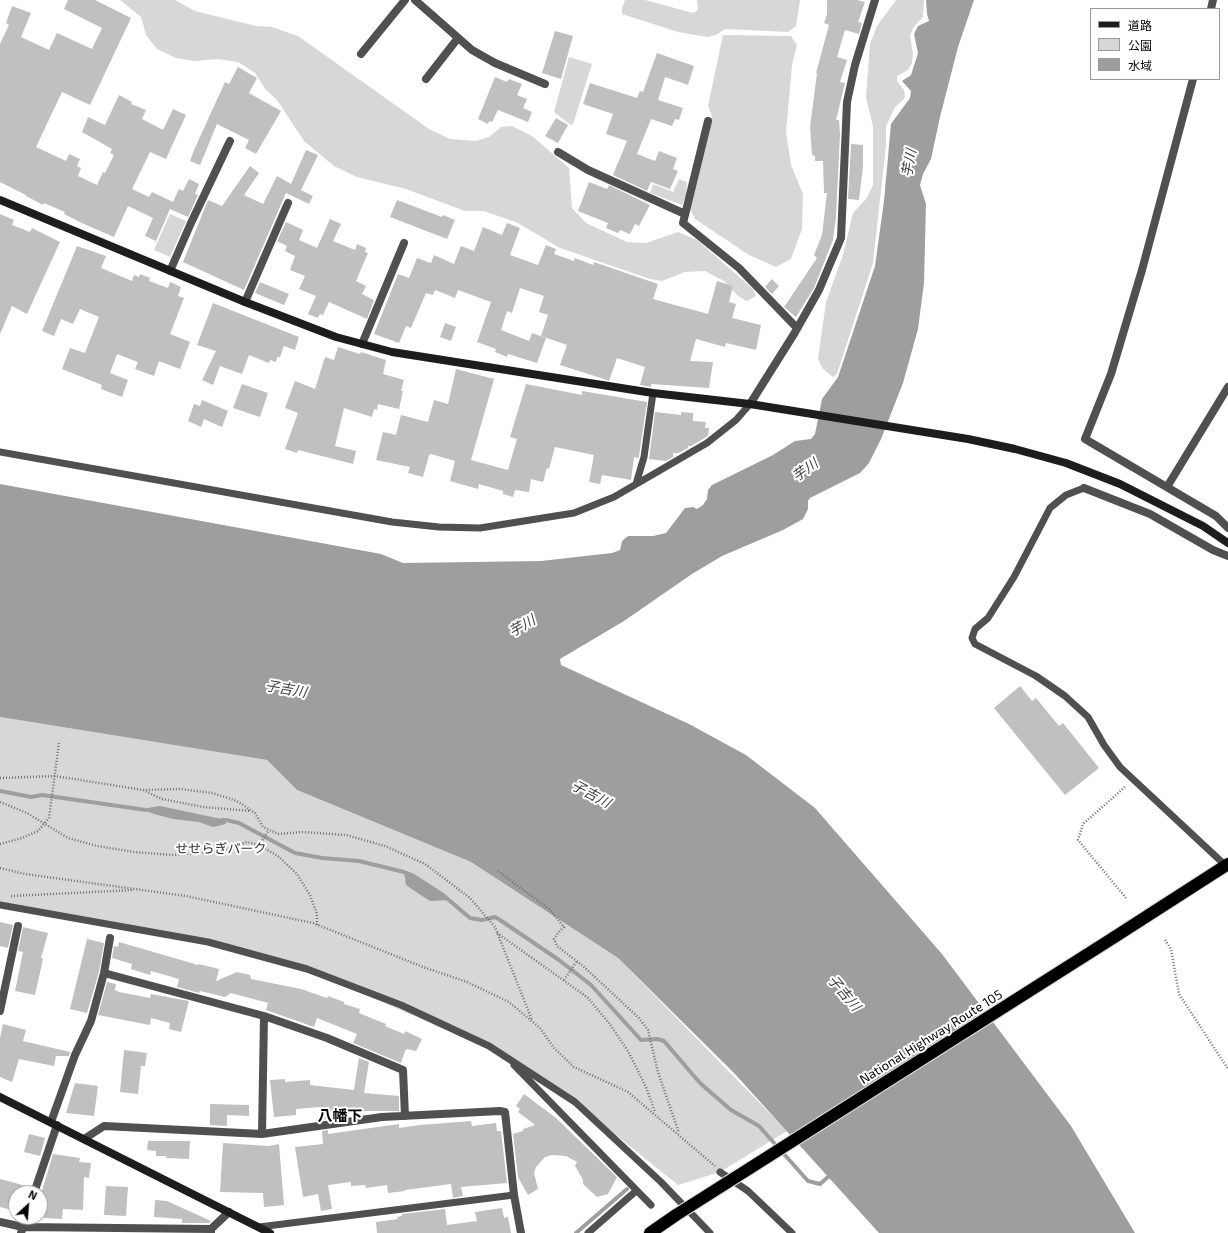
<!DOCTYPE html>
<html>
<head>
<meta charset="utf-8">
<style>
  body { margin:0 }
  #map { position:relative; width:1228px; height:1233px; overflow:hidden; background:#fff; font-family:"Exo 2","Noto Sans JP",sans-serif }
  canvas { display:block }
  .legend { position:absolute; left:1090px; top:8px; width:130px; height:72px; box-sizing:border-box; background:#fff; border:1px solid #999; margin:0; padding:5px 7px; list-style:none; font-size:12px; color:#000 }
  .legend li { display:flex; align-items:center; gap:8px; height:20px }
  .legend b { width:20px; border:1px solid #999 }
  .north { position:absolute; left:8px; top:1185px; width:40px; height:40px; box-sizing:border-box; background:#fff; border:1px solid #999; border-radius:50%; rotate:26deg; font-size:11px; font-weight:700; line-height:16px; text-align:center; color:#000 }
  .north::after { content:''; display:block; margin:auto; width:14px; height:18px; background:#000; clip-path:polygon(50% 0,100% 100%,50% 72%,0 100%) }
</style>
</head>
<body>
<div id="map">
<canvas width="1228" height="1233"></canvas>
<ul class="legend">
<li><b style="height:5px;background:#1d1d1d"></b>道路</li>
<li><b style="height:11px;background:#d7d7d7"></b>公園</li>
<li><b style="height:11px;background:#9e9e9e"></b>水域</li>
</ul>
<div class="north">N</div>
</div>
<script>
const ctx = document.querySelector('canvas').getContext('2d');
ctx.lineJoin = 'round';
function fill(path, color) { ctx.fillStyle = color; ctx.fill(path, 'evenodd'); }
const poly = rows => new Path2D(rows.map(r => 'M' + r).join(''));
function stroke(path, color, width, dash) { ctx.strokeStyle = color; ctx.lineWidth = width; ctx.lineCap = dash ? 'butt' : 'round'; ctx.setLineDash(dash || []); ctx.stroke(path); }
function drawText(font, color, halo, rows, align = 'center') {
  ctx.font = font + ' "Exo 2","Noto Sans JP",sans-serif'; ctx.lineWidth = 4; ctx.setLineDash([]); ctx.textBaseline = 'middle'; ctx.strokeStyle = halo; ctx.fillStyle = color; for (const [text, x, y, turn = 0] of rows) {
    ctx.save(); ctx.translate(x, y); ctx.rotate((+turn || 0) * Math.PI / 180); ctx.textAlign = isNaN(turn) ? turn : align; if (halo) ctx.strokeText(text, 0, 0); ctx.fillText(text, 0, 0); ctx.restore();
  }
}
fill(poly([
  [120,0,175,0,195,11,256,26,272,27,298,36,429,129,450,139,476,141,489,137,501,127,512,126,532,136,569,168,572,208,586,223,627,242,646,243,678,232,697,240,753,289,756,296,747,301,738,296,724,281,705,271,685,272,662,281,650,279,560,248,518,223,484,211,465,211,406,189,357,177,334,166,304,141,277,100,266,90,255,73,238,62,218,59,195,61,176,58,157,49,146,35,141,17],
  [625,0,645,0,693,13,698,10,697,0,800,0,796,26,788,32,725,29,716,35,707,37,678,32,622,14,622,8],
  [896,0,924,0,923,17,913,28,910,36,913,54,912,63,908,70,897,76,897,81,904,90,905,98,895,107,886,126,886,145,873,263,837,374,833,377,823,369,818,359,826,302,843,255,853,213,866,199,873,185,873,126,866,98,870,44,877,26],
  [723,35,791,36,797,45,792,65,786,132,791,165,803,194,802,229,791,259,776,267,749,255,695,219,690,209,712,116,708,106],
  [569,57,592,64,573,124,571,125,554,112],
  [679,179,687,182,686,195,682,205,650,193,653,184,673,192],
  [170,214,186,221,170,257,154,250],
  [0,717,267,760,297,790,471,862,618,958,787,1131,720,1172,678,1185,575,1102,503,1055,307,969,180,937,0,904]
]), '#d7d7d7');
fill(poly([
  [926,0,974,0,958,47,940,117,931,159,923,174,920,185,926,204,924,283,918,329,903,383,881,439,869,463,860,473,810,498,808,501,808,509,803,519,783,530,722,556,692,574,624,621,565,656,560,659,561,665,689,724,746,755,815,808,942,954,1071,1126,1135,1233,879,1233,734,1073,618,958,471,862,297,790,267,760,0,717,0,484,381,554,403,563,541,561,612,553,620,550,622,541,628,536,653,536,666,533,685,508,693,507,697,509,703,505,707,499,708,490,712,485,773,455,795,441,811,439,815,434,822,399,838,377,875,266,884,201,891,124,910,98,911,91,902,81,911,75,918,53,914,34,918,26,929,21,927,14],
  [160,806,226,820,226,824,213,827,199,822,173,819,154,814,141,809],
  [404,872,412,875,450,900,430,901,422,896,406,885]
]), '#9e9e9e');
stroke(poly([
  [0,791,31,797,42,795,146,810],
  [222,820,226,820,239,823,295,853,322,858,359,861,404,872,412,875,443,895,470,918,482,920,495,917,500,920,559,960,591,985,641,1040,657,1039,664,1041,700,1083,731,1110,759,1126,808,1181,820,1184,828,1177],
  [576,1233,627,1189]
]), '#9e9e9e', 4);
fill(poly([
  [68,0,95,0,131,18,90,105,62,92,36,147,66,161,69,154,80,159,77,166,81,168,78,176,97,185,103,172,105,173,114,155,110,153,112,149,82,132,88,117,105,125,119,95,132,102,131,104,146,110,142,119,163,130,173,109,186,115,166,159,150,152,132,189,149,197,152,192,173,202,179,189,183,191,189,179,199,184,195,194,198,195,188,217,170,209,156,241,145,236,153,218,128,206,114,237,84,224,64,214,65,212,44,203,43,205,26,196,26,195,0,182,0,44,9,25,6,23,12,6,31,13,21,37,49,50,57,33,92,49,102,28,64,9],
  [827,0,857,0,865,2,858,22,862,23,859,34,845,30,837,57,847,60,840,82,845,83,836,120,839,120,840,135,836,217,833,240,814,288,796,317,784,307,817,258,814,255,822,235,827,193,824,193,823,161,815,161,815,156,812,155,810,127,817,73,816,73,829,25,824,23,827,14],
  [555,31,573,36,561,79,542,73],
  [657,53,694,66,688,85,665,77,658,100,683,108,679,120,675,119,672,126,651,119,637,154,655,161,659,151,677,158,673,169,678,171,670,189,651,182,647,191,613,175,627,141,606,134,613,114,583,104,590,83,637,98,640,91,643,92],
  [238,67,257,78,249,93,281,111,256,154,245,148,249,140,217,124,200,165,190,161,194,150,225,82,229,84],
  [495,77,507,82,509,79,522,84,517,95,527,99,523,108,532,112,528,122,498,110,492,122,489,121,488,124,478,119],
  [556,118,568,125,558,143,545,136],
  [851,144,863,145,863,166,859,200,848,199],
  [306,150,318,155,301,190,313,196,309,204,286,193,244,290,183,262,208,200,222,206,250,166,259,173,244,195,263,204,277,176,291,184],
  [589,182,607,189,609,185,650,205,639,226,635,224,630,234,620,230,618,233,606,228,608,223,578,211],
  [397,200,442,217,443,215,455,220,447,239,390,217],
  [0,214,14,220,12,225,30,232,32,228,60,242,27,314,12,306,0,334],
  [330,219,341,224,333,241,355,250,357,244,366,248,365,252,368,253,356,281,366,286,362,294,374,300,367,319,329,302,323,315,320,314,318,318,308,314,316,296,299,289,305,276,290,270,295,256,285,251,287,246,277,241,286,222,303,230,299,240,317,248],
  [507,223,520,228,510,255,538,265,546,245,556,249,554,254,574,261,575,258,593,265,594,262,658,284,653,299,708,314,717,281,733,286,729,302,736,304,732,318,761,325,756,350,726,343,725,347,696,339,690,361,713,362,709,388,651,384,651,387,640,385,645,367,617,358,609,381,607,380,560,365,567,345,541,336,548,315,539,312,544,296,520,288,512,313,507,311,501,330,529,341,532,333,546,338,537,363,508,354,507,357,495,352,496,349,477,342,491,302,458,290,455,298,435,290,433,295,426,293,411,328,406,326,399,343,374,334,398,274,409,278,417,258,431,263,434,255,454,264,461,246,474,251,483,227,502,235],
  [77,246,106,256,101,268,132,281,134,275,139,277,140,274,150,278,149,281,168,288,170,282,181,287,178,296,184,298,170,334,190,342,180,369,159,361,154,376,135,369,138,362,117,354,110,373,128,380,122,397,101,389,102,385,62,369,70,348,85,353,99,317,80,309,73,324,61,319,54,336,42,331],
  [772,279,779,286,772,294,765,287],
  [260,282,289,294,284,305,255,293],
  [213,303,299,337,295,350,284,346,280,357,277,357,276,362,270,360,269,363,249,355,242,374,220,366,213,385,202,380,216,351,197,345],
  [445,323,456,327,451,341,440,337],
  [338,347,360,354,361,352,386,360,383,374,404,380,401,391,403,391,399,409,378,404,377,410,374,409,372,417,344,408,335,446,356,451,353,464,298,450,297,453,285,449,298,413,285,408,295,381,315,389,325,357,334,360],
  [456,369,494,379,471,460,508,470,517,439,510,437,526,384,582,395,582,391,647,402,639,456,639,458,634,457,631,480,602,475,600,484,589,482,594,455,555,447,549,469,547,468,543,482,531,479,529,492,515,490,513,497,503,494,503,491,479,484,478,489,450,481,455,461,431,454,429,455,423,477,408,473,410,467,376,460,383,432,396,435,401,415,428,422,434,400,448,404],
  [242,384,268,393,260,417,233,408],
  [202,400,228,411,222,427,204,419,201,427,188,421,194,404,200,406],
  [655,412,681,415,681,412,693,413,693,421,706,422,705,428,709,428,708,436,691,446,688,446,688,448,679,453,673,453,673,457,666,461,649,459],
  [1020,686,1032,701,1036,698,1059,726,1063,723,1099,768,1065,795,994,708],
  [0,922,13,925,8,948,0,946],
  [23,927,48,933,41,958,43,959,35,995,15,991,23,952,18,951],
  [87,939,104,943,99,972,87,1013,70,1009],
  [119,942,198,965,199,964,219,969,216,981,237,972,250,975,251,979,301,989,327,998,328,996,344,1002,344,1004,360,1009,359,1013,386,1024,385,1026,404,1034,405,1031,422,1039,416,1051,407,1049,405,1051,401,1063,353,1043,357,1034,317,1018,314,1027,266,1010,268,1003,231,993,225,997,200,991,199,993,177,987,179,979,151,971,150,975,131,969,132,964,112,958,114,946,118,947],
  [107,982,116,984,115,990,119,992,150,998,151,994,189,1001,181,1032,169,1029,170,1023,151,1018,150,1025,98,1015],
  [3,1024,26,1030,23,1041,70,1052,69,1056,56,1056,54,1066,19,1059,12,1082,0,1077,0,1038],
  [124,1050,147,1053,145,1066,141,1066,138,1094,120,1092],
  [359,1058,369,1062,364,1093,399,1096,399,1111,330,1111,329,1119,320,1120,320,1107,296,1109,296,1115,274,1117,270,1080,285,1079,285,1082,310,1080,310,1085,354,1090],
  [75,1083,98,1086,94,1116,66,1113],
  [524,1094,556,1118,617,1177,608,1194,597,1197,583,1184,583,1180,575,1166,577,1162,566,1156,552,1155,545,1157,536,1167,534,1173,538,1189,528,1195,518,1177,513,1134,523,1131,523,1129,535,1125,518,1112,520,1109,516,1106],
  [210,1104,249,1105,249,1116,227,1115,227,1126,210,1125],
  [471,1121,472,1126,496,1123,497,1131,501,1131,507,1183,461,1187,463,1196,453,1198,451,1184,405,1190,405,1191,388,1193,387,1185,366,1188,365,1185,351,1186,351,1182,328,1185,332,1209,321,1211,318,1194,303,1197,295,1147,323,1144,322,1131,328,1130,328,1134,399,1124,399,1128,420,1125],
  [29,1134,45,1138,40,1156,24,1152],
  [148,1141,190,1141,189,1159,166,1158,166,1156,156,1156,156,1151,147,1150],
  [223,1143,268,1146,279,1144,284,1205,264,1207,263,1193,220,1192],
  [53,1154,80,1158,79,1162,91,1163,89,1178,84,1177,83,1210,63,1209,62,1219,44,1218,43,1197,40,1197],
  [0,1179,30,1187,29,1193,16,1193,16,1211,0,1207],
  [106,1186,128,1187,126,1216,104,1215],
  [155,1200,167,1201,211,1221,209,1223,182,1223,182,1219,154,1217],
  [502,1208,504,1218,508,1217,511,1233,377,1233,376,1222,398,1219,397,1217,402,1216,402,1214,445,1209,447,1225,477,1221,475,1212]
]), '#c0c0c0');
const highway = poly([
  [1113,938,1228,864],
  [650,1233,676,1215]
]);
stroke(highway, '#dbdbdb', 14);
stroke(poly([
  [0,778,55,776,143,790,181,789,212,793,237,801,255,813,263,827,278,834,303,832,346,835,385,846,425,864,470,898,495,927,532,1020],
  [143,790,162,799,203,807,251,811],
  [0,802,27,813,68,838,97,846,134,852,172,855,221,851,247,842,259,845,278,856,297,874,310,895,317,914,317,925],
  [0,844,22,838,38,831,49,818,59,743],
  [259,845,269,830],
  [0,868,25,874,186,896,313,923,423,967,467,982,509,1002,540,1028,554,1048,574,1067,628,1092,715,1166],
  [498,871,549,909,564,927,558,933,554,939,557,946,583,966,639,1018,648,1030,658,1072,679,1133],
  [11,896,134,890],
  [1126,898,1078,840,1083,824,1126,786],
  [497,933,587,997,609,1023,628,1051,646,1087,655,1112],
  [1165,940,1171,949,1179,994,1228,1069],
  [564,980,577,961]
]), '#727272', 2.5, [1, 2]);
stroke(poly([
  [0,452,392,522,439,527,480,528,574,513,614,497,707,443,736,420,750,404],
  [636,484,644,457,653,393],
  [1084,488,1066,495,1050,508,1014,577,988,618,975,629,972,638,975,644,1036,676,1065,696,1088,717,1104,745,1120,767,1226,866],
  [0,905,208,942,307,969,401,1005,489,1046,575,1102,661,1182,710,1233],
  [514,1065,651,1205],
  [720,1172,748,1191,792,1233],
  [259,1227,514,1195],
  [588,1233,636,1191]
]), '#505050', 7);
stroke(poly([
  [415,0,472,50,495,63,545,84],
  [1211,9,1213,0],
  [361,54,405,0],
  [426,79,458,38],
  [1193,79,1142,270,1111,374,1085,439,1216,516,1228,528],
  [708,121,683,223,739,268,797,328],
  [558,152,588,170,685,214],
  [170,271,191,223,230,141],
  [245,302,288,203],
  [362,344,404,243],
  [750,404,794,334,819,290,841,238,847,102,855,65,875,0],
  [1167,487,1228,387],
  [1084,488,1150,514,1213,550,1228,556],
  [104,973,264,1016,327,1038,403,1070,405,1116],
  [0,1011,18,926],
  [51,1122,75,1055,91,1021,104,973,110,938],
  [262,1134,264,1016],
  [84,1139,104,1126,262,1134,382,1117,500,1111,505,1112,514,1195,521,1233],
  [34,1193,57,1125],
  [0,1222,23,1227,211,1229],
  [21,1233,26,1217],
  [211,1233,211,1229,229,1212]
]), '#505050', 8);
stroke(poly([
  [0,200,245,302,336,337,392,352,653,393,750,404,968,439,1015,449,1066,463,1120,484,1203,526,1228,543],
  [0,1097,270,1233]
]), '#1d1d1d', 8);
stroke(highway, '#000', 12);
const highwayBridge = poly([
  [676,1215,1113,938]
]);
stroke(highwayBridge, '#dbdbdb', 14, []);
stroke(highwayBridge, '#000', 12);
drawText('13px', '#2e2e2e', '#fff', [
  ["せせらぎパーク",221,849]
]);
drawText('13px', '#000', '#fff', [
  ["National Highway Route 105",931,1037,-32]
]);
drawText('italic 14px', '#3f3f3f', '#fff', [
  ["芋川",909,163,-79],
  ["芋川",805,470,-36],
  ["芋川",522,626,-30],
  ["子吉川",286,689,10],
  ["子吉川",591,794,28],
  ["子吉川",844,993,50]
]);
drawText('bold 15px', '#000', '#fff', [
  ["八幡下",340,1116]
]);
</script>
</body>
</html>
